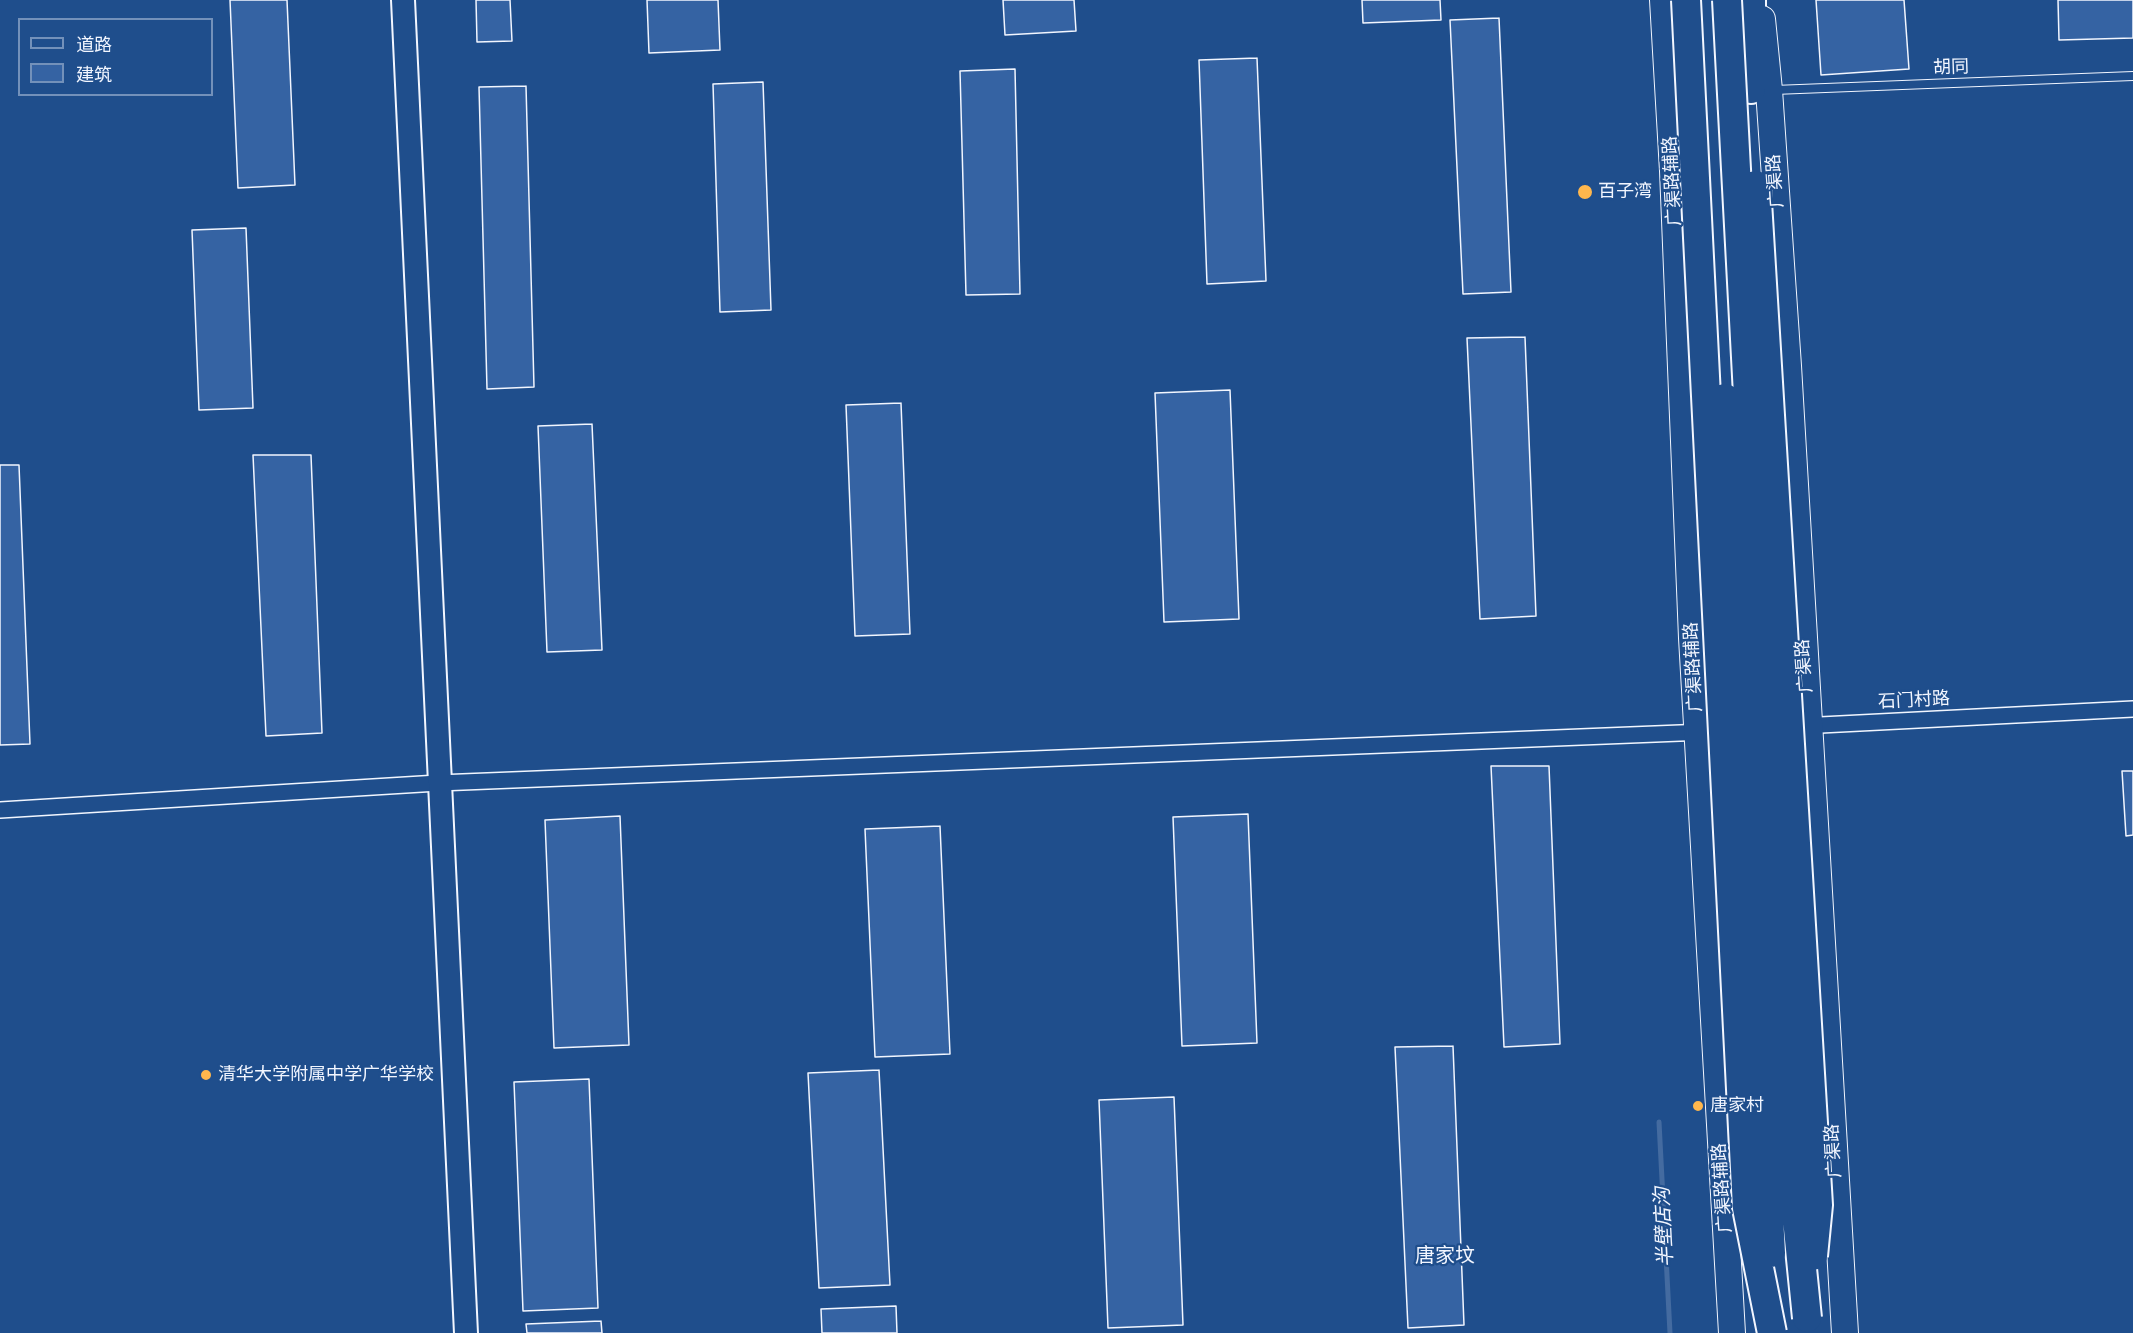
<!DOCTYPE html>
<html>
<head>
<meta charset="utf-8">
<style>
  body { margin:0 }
  #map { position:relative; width:2133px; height:1333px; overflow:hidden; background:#1f4e8c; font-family:Signika,"Noto Sans SC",sans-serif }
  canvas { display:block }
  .legend { position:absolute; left:18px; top:18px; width:195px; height:78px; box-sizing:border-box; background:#1f4e8c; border:2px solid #7391ba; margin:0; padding:8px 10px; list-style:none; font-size:18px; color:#f2f6ff }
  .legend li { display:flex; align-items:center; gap:12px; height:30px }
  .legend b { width:30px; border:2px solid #7391ba }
</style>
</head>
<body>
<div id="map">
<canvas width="2133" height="1333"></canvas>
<ul class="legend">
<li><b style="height:8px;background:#1f4e8c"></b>道路</li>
<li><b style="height:16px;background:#3563a3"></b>建筑</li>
</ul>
</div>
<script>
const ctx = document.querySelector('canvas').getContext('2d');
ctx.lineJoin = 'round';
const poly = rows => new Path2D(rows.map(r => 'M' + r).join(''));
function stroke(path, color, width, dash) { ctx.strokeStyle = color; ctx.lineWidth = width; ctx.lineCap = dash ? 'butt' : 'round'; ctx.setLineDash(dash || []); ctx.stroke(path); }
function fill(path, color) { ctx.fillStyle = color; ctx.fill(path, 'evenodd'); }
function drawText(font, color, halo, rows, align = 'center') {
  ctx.font = font + ' Signika,"Noto Sans SC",sans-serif'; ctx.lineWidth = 4.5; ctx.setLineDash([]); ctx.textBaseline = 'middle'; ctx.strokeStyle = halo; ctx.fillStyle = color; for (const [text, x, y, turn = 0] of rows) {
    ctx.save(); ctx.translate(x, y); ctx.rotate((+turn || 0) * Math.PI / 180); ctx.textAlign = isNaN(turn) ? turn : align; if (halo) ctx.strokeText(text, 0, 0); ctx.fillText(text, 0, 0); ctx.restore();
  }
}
stroke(poly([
  [1659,1122,1670,1333]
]), '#446ba0', 5);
const building = poly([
  [230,0,287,0,295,185,238,188,230,0],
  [476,0,510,0,512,41,477,42,476,0],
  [647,0,718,0,720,50,649,53,647,0],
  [1003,0,1074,0,1076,31,1005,35,1003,0],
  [1362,0,1440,0,1441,20,1363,23,1362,0],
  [1816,0,1904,0,1909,69,1821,75,1816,0],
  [2058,0,2133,0,2133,38,2059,40,2058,0],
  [1499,18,1511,292,1463,294,1450,20,1499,18],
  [1257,58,1266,281,1207,284,1199,60,1257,58],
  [1015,69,1020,294,966,295,960,71,1015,69],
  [763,82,771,310,720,312,713,84,763,82],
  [526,86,534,387,487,389,479,87,526,86],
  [246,228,253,408,199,410,192,230,246,228],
  [1525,337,1536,616,1480,619,1467,338,1525,337],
  [1230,390,1239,619,1164,622,1155,393,1230,390],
  [901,403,910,634,855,636,846,405,901,403],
  [592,424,602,650,547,652,538,426,592,424],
  [253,455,311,455,322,733,266,736,253,455],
  [0,465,19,465,30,744,0,745,0,465],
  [1491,766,1549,766,1560,1044,1504,1047,1491,766],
  [2122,771,2133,771,2133,835,2126,836,2122,771],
  [1248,814,1257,1043,1182,1046,1173,817,1248,814],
  [620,816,629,1045,554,1048,545,820,620,816],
  [940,826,950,1054,875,1057,865,829,940,826],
  [1453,1046,1464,1325,1408,1328,1395,1047,1453,1046],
  [879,1070,890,1285,819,1288,808,1073,879,1070],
  [589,1079,598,1308,523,1311,514,1082,589,1079],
  [1174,1097,1183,1325,1108,1328,1099,1100,1174,1097],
  [896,1306,897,1333,822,1333,821,1309,896,1306],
  [601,1321,602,1333,527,1333,526,1324,601,1321]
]);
fill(building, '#3563a3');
stroke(building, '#f2f6ff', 1.5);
const lane = poly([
  [1774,90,2133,76]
]);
const street = poly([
  [1801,726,2133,709],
  [0,810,438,783,1705,732]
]);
const secondary = poly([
  [403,0,466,1333]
]);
const primary = poly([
  [1663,0,1673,171,1692,638,1732,1333],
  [1762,19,1769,90,1788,366,1845,1333]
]);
const highway = poly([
  [1751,89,1751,0]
]);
stroke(lane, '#f2f6ff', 10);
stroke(street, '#f2f6ff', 18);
stroke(secondary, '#f2f6ff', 26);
stroke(primary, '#f2f6ff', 28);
stroke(highway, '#f2f6ff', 32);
stroke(lane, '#1f4e8c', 8);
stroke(street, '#1f4e8c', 15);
stroke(secondary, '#1f4e8c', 22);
stroke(primary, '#1f4e8c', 26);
stroke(highway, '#1f4e8c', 28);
const highwayBridge = poly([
  [1686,0,1747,1208,1772,1333],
  [1727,0,1786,1110,1807,1318],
  [1756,185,1818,1205,1813,1256],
  [1725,398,1771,1253]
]);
stroke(highwayBridge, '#f2f6ff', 32, []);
stroke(highwayBridge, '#1f4e8c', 28);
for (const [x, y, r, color] of [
  [1585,192,8,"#ffb74d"],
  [206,1075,6,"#ffb74d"],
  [1698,1106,6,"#ffb74d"]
]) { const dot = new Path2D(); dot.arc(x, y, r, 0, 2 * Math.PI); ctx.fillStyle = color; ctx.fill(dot); stroke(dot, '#1f4e8c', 2); }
drawText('18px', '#f2f6ff', '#1f4e8c', [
  ["胡同",1951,68,-2],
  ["广渠路辅路",1673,181,-93],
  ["广渠路",1776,181,-94],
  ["广渠路",1805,666,-94],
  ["广渠路辅路",1694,667,-93],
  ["石门村路",1914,701,-3],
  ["广渠路",1834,1151,-93],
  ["广渠路辅路",1723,1188,-94]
]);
drawText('18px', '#f2f6ff', '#1f4e8c', [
  ["百子湾",1598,192],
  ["清华大学附属中学广华学校",218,1075],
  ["唐家村",1710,1106]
], 'left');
drawText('italic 20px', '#f2f6ff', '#1f4e8c', [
  ["半壁店沟",1665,1227,-93]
]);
drawText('20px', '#f2f6ff', '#1f4e8c', [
  ["唐家坟",1445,1257]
]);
</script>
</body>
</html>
